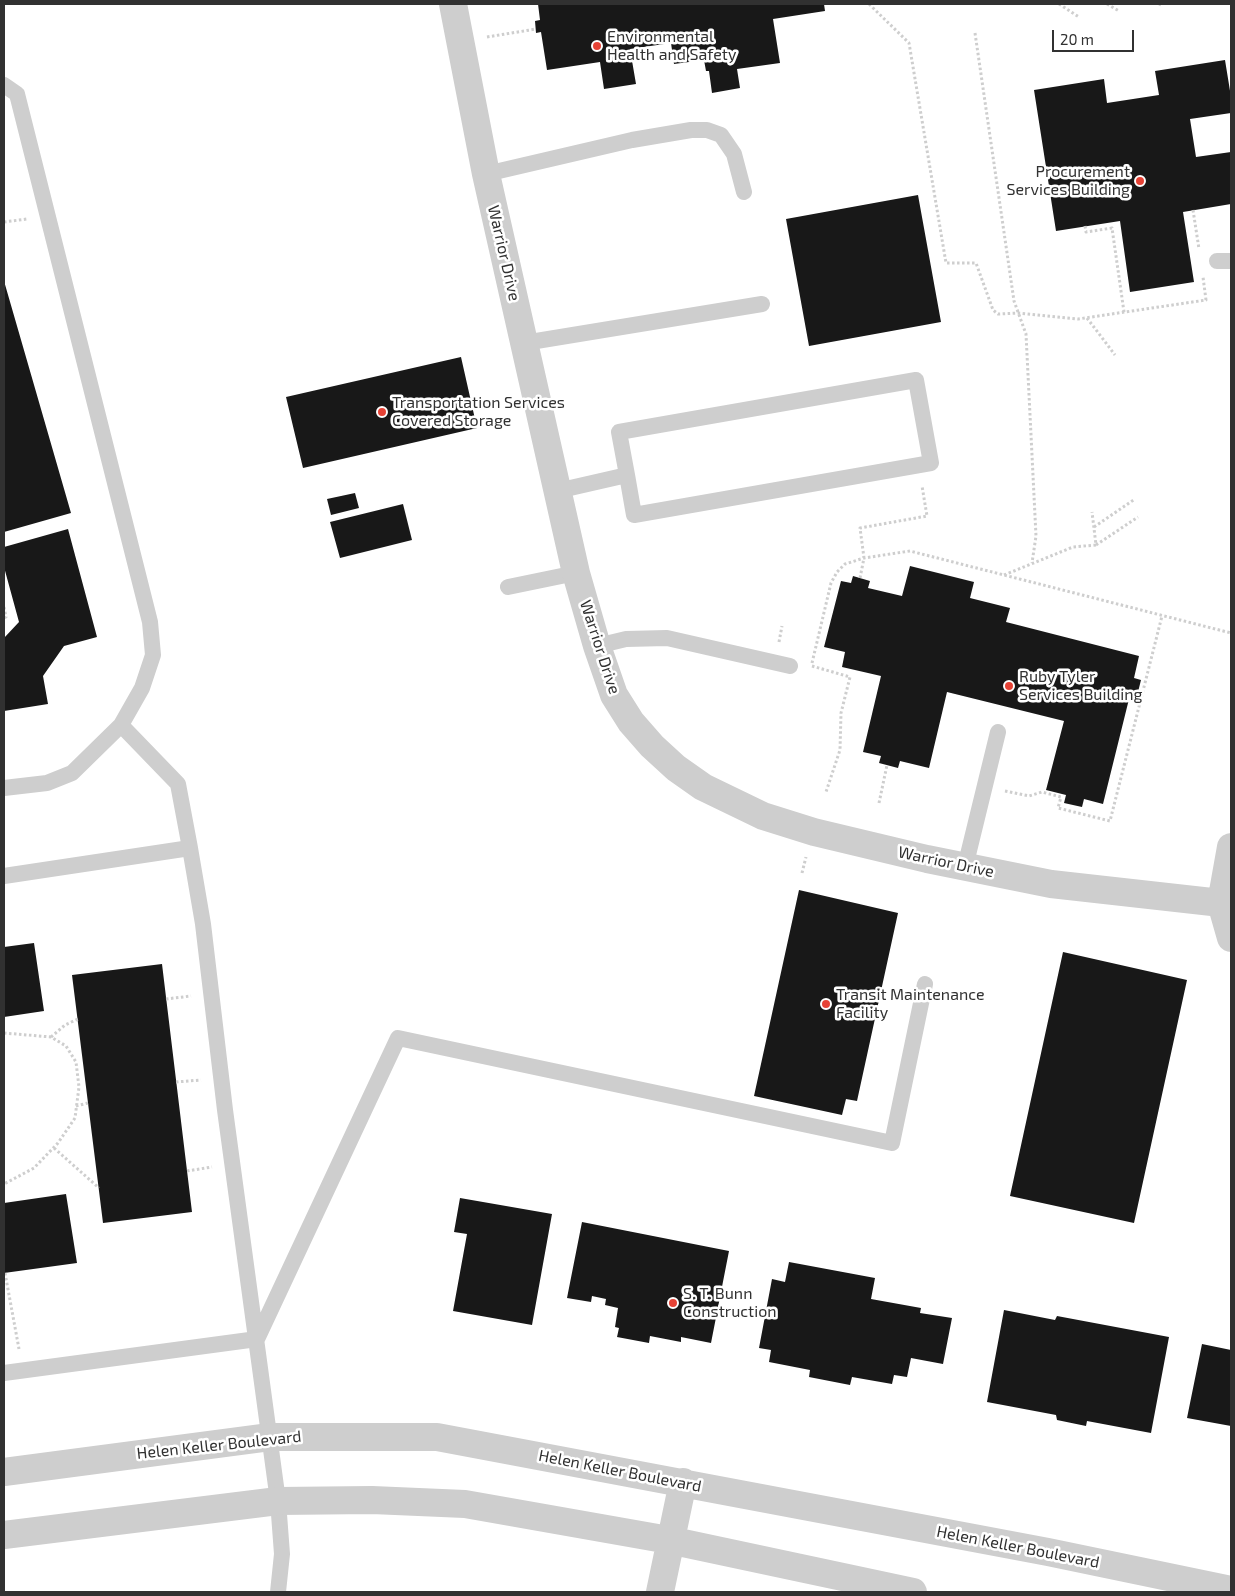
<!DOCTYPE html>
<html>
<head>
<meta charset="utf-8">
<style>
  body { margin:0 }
  #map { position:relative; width:1235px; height:1596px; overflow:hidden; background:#fff; font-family:"Exo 2",sans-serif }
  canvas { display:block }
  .frame { position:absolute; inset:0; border:5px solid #313131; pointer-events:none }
  .scale { position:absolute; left:1052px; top:30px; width:82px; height:22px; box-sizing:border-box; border:2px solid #313131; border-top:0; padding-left:6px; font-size:15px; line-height:18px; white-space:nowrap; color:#313131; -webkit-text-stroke:4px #fff; paint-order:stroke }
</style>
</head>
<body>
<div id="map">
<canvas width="1235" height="1596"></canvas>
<div class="frame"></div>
<div class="scale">20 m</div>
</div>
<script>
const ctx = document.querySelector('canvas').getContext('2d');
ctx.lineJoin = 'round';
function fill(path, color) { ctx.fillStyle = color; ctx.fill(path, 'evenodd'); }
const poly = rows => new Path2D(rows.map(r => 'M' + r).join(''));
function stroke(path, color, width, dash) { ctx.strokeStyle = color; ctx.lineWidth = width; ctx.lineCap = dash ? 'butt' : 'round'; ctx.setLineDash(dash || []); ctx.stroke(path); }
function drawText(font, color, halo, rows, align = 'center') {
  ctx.font = font + ' "Exo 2",sans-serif'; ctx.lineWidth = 5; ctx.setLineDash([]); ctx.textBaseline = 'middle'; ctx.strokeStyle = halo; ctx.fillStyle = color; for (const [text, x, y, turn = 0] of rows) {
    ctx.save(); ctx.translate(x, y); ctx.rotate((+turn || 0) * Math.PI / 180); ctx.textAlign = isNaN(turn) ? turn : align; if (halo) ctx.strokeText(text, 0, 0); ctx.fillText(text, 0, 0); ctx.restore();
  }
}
fill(poly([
  [538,4,824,4,825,11,773,19,780,63,737,69,740,88,712,93,709,71,706,71,704,60,674,64,671,43,630,49,636,84,604,89,600,62,547,70,541,32,536,33,535,21,540,20],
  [1225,60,1231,97,1231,113,1190,119,1196,157,1231,152,1231,204,1183,212,1194,282,1130,292,1120,221,1056,231,1034,90,1104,79,1107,103,1159,95,1155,71],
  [918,195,941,322,809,346,786,219],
  [4,281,71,513,4,532],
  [461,357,477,428,303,468,286,397],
  [355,493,359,508,331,515,327,499],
  [403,504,412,540,340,558,330,522],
  [68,529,97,637,64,646,43,676,48,704,4,711,4,638,19,622,4,567,4,547],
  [910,566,974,582,970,598,1010,608,1006,622,1139,656,1134,678,1141,680,1137,696,1130,695,1103,804,1084,799,1082,807,1064,803,1066,795,1046,790,1064,721,947,692,929,768,900,761,898,768,879,763,881,756,863,752,881,676,842,667,845,652,824,647,841,581,851,583,853,576,870,581,868,588,902,596],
  [799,890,898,913,857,1101,846,1099,842,1115,754,1096],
  [34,943,44,1011,4,1017,4,947],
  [1063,952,1187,980,1134,1223,1010,1196],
  [162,964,192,1212,103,1223,72,975],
  [66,1194,77,1263,4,1273,4,1203],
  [460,1198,552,1214,532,1325,453,1311,467,1234,454,1232],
  [582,1222,729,1251,711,1343,681,1337,681,1342,650,1336,649,1343,617,1337,619,1328,615,1327,618,1308,605,1305,606,1299,592,1296,591,1302,567,1298],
  [789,1262,875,1278,871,1299,921,1308,920,1313,952,1318,943,1364,911,1358,907,1377,894,1375,892,1384,852,1377,850,1385,809,1377,810,1370,769,1362,771,1350,759,1348,772,1279,785,1282],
  [1004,1310,1055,1320,1057,1316,1169,1337,1151,1433,1087,1421,1086,1426,1057,1420,1056,1415,987,1402],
  [1202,1344,1231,1350,1231,1426,1187,1418]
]), '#181818');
stroke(poly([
  [869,4,909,43,946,263,976,263,993,310,998,314,1018,313,1078,319,1206,300,1203,277],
  [1059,4,1079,17],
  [1107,4,1119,11],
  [1159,4,1161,5],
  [975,33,1014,301,1026,334,1036,536,1032,563],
  [487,37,536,29],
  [1193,210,1199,249],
  [4,222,27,219],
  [1085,226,1086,232,1112,228,1124,312],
  [1087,318,1115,355],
  [1094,527,1135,499],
  [1096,545,1138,517],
  [1004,575,1073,547,1096,545,1092,512],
  [860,578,864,558,860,528,927,516,922,486],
  [4,607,6,617,4,618],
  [779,642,782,626],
  [812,663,831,583,837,572,845,564,864,558,910,551,1231,633],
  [812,666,850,677,841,713,840,750,826,792],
  [1005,791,1029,796,1042,792,1061,797,1058,808,1110,821,1162,616],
  [879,803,887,765],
  [802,873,806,857],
  [166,999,191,996],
  [4,1033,51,1037,66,1046,76,1062,79,1087,75,1118,58,1143,34,1168,4,1184],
  [51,1037,65,1025,78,1019],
  [176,1082,201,1080],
  [76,1106,88,1103],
  [54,1148,99,1188],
  [187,1171,212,1167],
  [5,1273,19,1349]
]), '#cecece', 3, [2.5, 2.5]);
stroke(poly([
  [4,85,17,94,150,622,153,655,142,688,121,725,72,773,47,783,4,788],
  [486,174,632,140,691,130,707,130,721,135,734,154,744,192],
  [1217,261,1231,261],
  [524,343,762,304],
  [557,491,627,475,634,515,931,463,916,380,619,432,627,475],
  [508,587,576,573],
  [597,646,626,639,667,638,790,666],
  [121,725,178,784,190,848],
  [965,867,998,732],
  [4,876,190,848,203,924,225,1110,278,1501,282,1554,278,1592],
  [4,1373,257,1339,398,1038,892,1143,925,984]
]), '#cecece', 16);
stroke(poly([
  [453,4,486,174,576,573,597,646,614,695,631,722,652,746,676,768,703,787,763,816,814,832,927,859,1051,884,1221,903],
  [1231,847,1221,903,1231,938]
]), '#cecece', 28);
stroke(poly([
  [4,1472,270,1437,437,1437,1048,1552,1231,1590],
  [4,1535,278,1501,372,1500,465,1504,669,1540,913,1592],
  [660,1592,683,1482]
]), '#cecece', 28);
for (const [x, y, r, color] of [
  [597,46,5,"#e64235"],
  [1140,181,5,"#e64235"],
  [382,412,5,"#e64235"],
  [1009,686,5,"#e64235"],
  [826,1004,5,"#e64235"],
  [673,1303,5,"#e64235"]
]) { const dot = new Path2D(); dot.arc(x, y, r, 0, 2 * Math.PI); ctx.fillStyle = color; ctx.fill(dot); stroke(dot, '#fff', 2); }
drawText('16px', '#313131', '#fff', [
  ["Environmental",607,37],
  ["Health and Safety",607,55],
  ["Procurement",1130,172,"right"],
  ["Services Building",1130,190,"right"],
  ["Transportation Services",392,403],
  ["Covered Storage",392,421],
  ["Ruby Tyler",1019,677],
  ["Services Building",1019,695],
  ["Transit Maintenance",836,995],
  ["Facility",836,1013],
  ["S. T. Bunn",683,1294],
  ["Construction",683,1312]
], 'left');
drawText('16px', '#313131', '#fff', [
  ["Warrior Drive",504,253,77],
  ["Warrior Drive",600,647,72],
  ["Warrior Drive",946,862,12],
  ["Helen Keller Boulevard",219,1445,-6],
  ["Helen Keller Boulevard",620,1471,11],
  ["Helen Keller Boulevard",1018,1547,11]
]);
</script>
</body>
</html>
